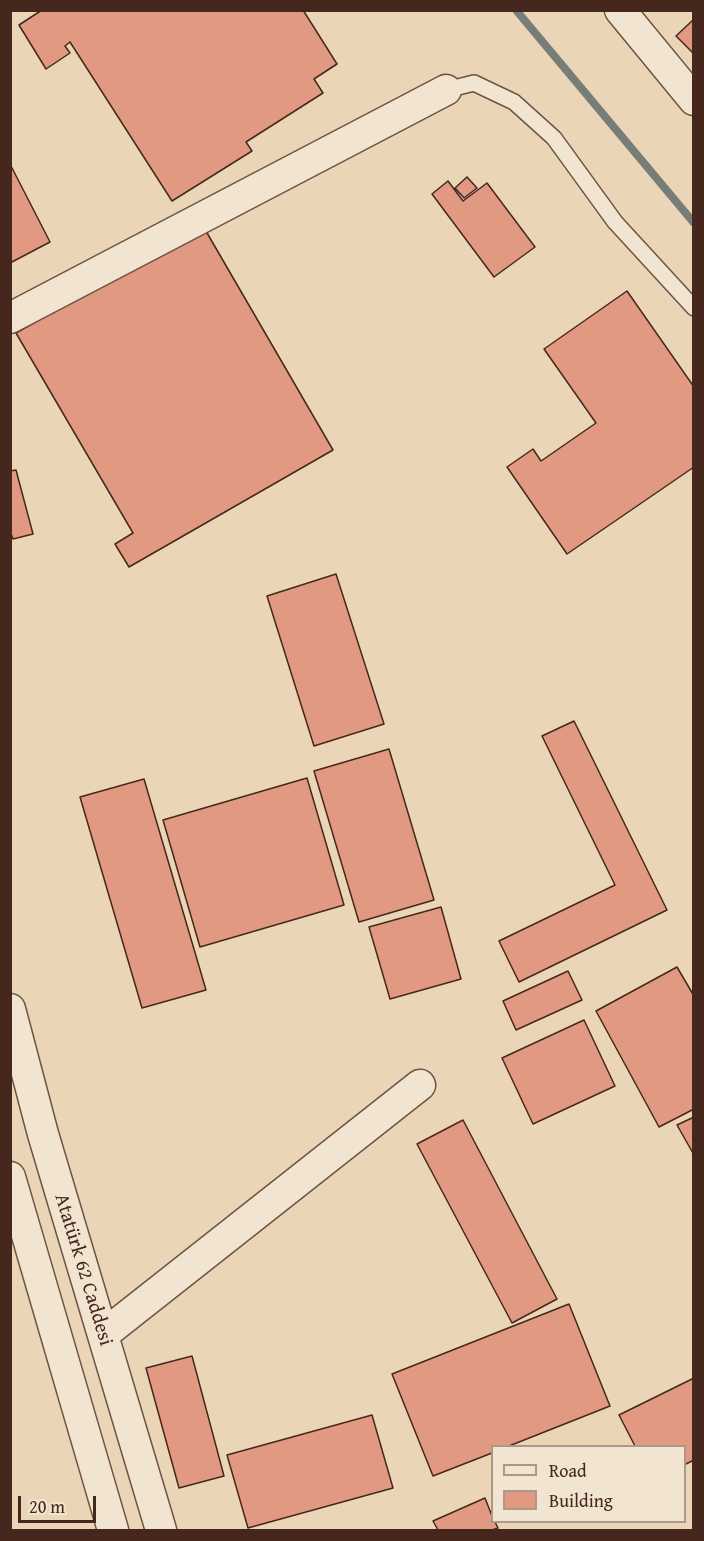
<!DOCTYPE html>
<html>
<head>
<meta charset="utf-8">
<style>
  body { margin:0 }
  #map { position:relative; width:704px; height:1541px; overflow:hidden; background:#ead6b7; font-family:"Gentium Book Plus",serif }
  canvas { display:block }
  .frame { position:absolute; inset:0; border:12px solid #45271d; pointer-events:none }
  .legend { position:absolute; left:491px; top:1445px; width:195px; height:78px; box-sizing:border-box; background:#f1e4d0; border:2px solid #ac9888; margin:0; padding:8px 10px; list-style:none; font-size:18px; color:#45271d }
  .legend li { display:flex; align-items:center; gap:12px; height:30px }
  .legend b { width:30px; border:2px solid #ac9888 }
  .scale { position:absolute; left:18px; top:1496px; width:78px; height:27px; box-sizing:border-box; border:3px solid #45271d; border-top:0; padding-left:8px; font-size:18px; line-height:21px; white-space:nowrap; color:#45271d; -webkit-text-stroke:4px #f1e4d0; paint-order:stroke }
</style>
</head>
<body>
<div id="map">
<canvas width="704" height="1541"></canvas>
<div class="frame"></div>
<ul class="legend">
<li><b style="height:8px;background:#f1e4d0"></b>Road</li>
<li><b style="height:16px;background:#e19a81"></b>Building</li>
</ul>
<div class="scale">20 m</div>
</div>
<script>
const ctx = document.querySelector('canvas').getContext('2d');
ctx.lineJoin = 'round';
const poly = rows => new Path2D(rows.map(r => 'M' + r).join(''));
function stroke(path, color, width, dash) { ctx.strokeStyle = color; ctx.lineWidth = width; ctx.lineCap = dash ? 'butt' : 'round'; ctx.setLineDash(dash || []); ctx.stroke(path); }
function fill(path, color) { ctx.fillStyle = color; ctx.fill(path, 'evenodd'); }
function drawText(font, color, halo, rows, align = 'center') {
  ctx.font = font + ' "Gentium Book Plus",serif'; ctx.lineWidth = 5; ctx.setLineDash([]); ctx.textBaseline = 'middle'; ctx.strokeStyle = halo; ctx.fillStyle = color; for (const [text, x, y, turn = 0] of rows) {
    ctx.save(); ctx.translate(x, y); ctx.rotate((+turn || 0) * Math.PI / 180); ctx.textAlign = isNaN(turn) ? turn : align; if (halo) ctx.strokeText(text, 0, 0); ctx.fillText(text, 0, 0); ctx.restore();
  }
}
stroke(poly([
  [516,10,694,223]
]), '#777e78', 8);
const building = poly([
  [42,10,303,10,337,64,314,79,323,93,246,142,252,151,172,201,70,42,65,46,70,53,46,69,19,25,42,10],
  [694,19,694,54,676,36,694,19],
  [10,164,50,242,10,263,10,164],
  [467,177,477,188,464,198,455,188,467,177],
  [448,181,463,201,487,183,535,247,494,277,432,194,448,181],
  [203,226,333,450,129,567,115,544,133,533,16,333,203,226],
  [627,291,694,387,694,467,567,554,507,467,533,449,541,461,596,423,544,349,627,291],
  [16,470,33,534,13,539,10,531,10,471,16,470],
  [336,574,384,724,314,746,267,596,336,574],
  [574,721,667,910,519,982,499,941,615,885,542,736,574,721],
  [389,749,434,900,359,922,314,771,389,749],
  [307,778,344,905,200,947,163,820,307,778],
  [144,779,206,990,142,1008,80,797,144,779],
  [441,907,461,979,390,999,369,927,441,907],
  [677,967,694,996,694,1109,659,1127,596,1011,677,967],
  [568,971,582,1000,516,1030,503,1001,568,971],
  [584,1020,615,1086,533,1124,502,1058,584,1020],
  [694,1117,694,1155,677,1125,694,1117],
  [463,1120,557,1299,512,1323,417,1144,463,1120],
  [569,1304,610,1406,509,1446,492,1446,492,1453,433,1476,392,1374,569,1304],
  [192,1356,224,1476,179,1488,146,1368,192,1356],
  [694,1378,694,1460,684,1465,684,1446,635,1446,619,1415,694,1378],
  [372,1415,393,1488,248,1528,227,1455,372,1415],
  [485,1498,492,1516,492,1522,495,1522,498,1528,492,1530,438,1530,433,1521,485,1498]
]);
fill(building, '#e19a81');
stroke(building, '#45271d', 1.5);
const lane = poly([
  [446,90,474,83,514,102,554,138,615,222,694,308]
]);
const street = poly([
  [620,10,694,100],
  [10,318,446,90],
  [10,1009,43,1134,161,1530],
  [10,1177,113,1530],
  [103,1335,420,1085]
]);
stroke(lane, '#6e5344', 18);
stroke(street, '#6e5344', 33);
stroke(lane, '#f1e4d0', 15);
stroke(street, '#f1e4d0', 30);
drawText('20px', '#45271d', '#f1e4d0', [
  ["Atatürk 62 Caddesi",83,1270,73]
]);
</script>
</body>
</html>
